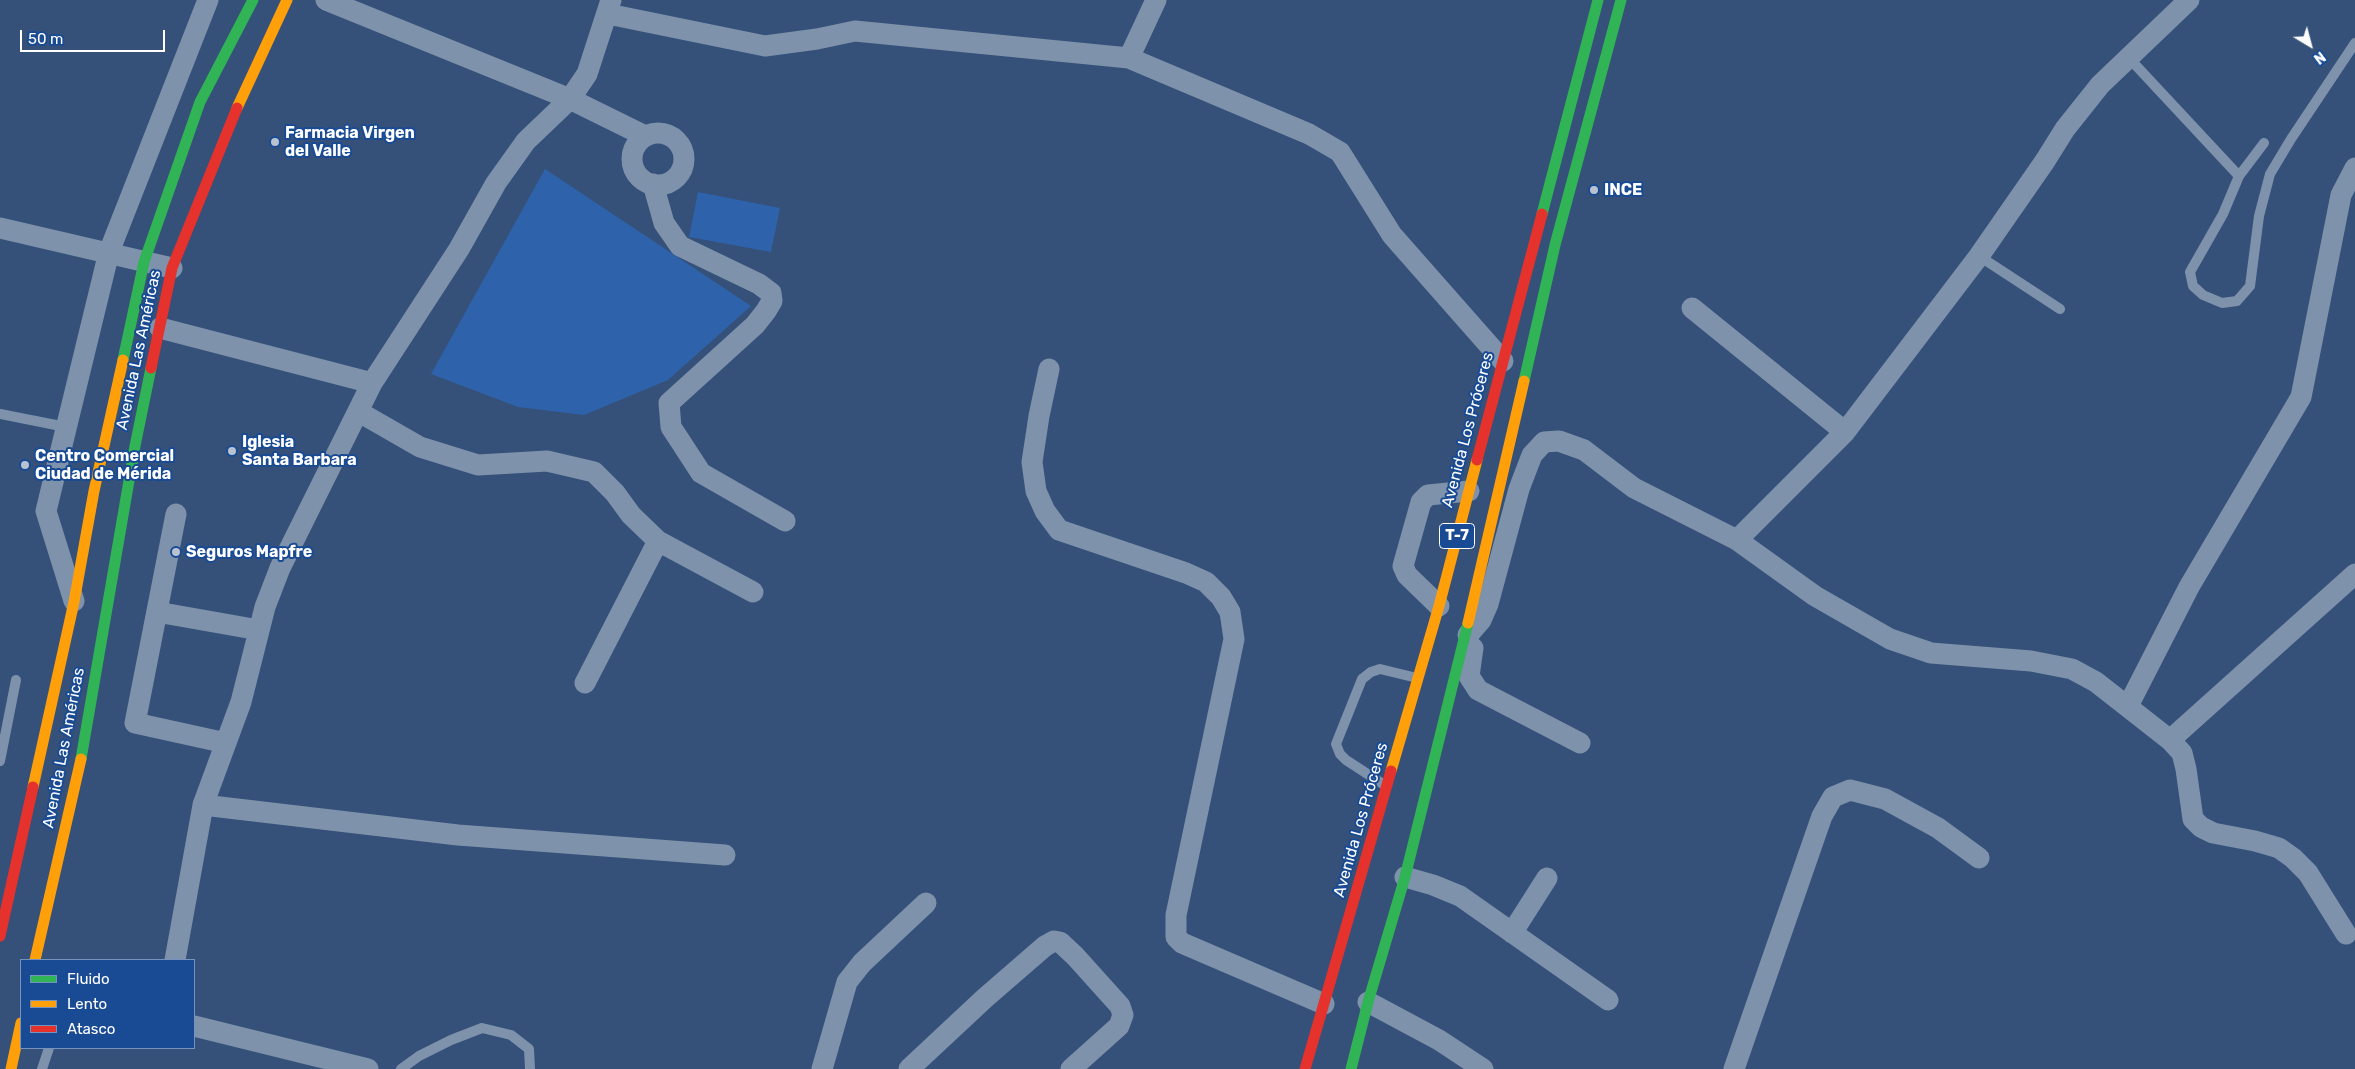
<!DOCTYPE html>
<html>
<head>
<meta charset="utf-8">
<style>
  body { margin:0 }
  #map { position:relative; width:2355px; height:1069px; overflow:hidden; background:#355179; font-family:Rubik,sans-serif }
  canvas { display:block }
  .legend { position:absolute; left:20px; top:959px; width:175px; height:90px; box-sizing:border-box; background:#194b95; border:1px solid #7593bf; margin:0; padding:6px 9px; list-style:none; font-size:15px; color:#fff }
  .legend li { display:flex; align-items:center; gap:10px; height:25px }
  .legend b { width:25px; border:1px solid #7593bf }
  .north { position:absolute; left:2285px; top:20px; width:50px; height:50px; -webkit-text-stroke:4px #194b95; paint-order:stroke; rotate:143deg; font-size:14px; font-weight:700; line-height:20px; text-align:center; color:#fff }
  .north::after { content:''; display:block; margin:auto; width:18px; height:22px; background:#fff; clip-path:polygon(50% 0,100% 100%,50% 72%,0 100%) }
  .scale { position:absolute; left:20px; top:30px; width:145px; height:22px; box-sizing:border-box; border:2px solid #fff; border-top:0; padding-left:6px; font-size:15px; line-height:18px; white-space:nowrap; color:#fff; -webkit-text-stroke:4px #194b95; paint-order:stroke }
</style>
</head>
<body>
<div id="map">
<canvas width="2355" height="1069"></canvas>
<ul class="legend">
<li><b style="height:6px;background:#30b455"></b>Fluido</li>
<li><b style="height:6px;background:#ff9f0a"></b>Lento</li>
<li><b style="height:6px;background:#e5322d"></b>Atasco</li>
</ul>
<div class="north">N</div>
<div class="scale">50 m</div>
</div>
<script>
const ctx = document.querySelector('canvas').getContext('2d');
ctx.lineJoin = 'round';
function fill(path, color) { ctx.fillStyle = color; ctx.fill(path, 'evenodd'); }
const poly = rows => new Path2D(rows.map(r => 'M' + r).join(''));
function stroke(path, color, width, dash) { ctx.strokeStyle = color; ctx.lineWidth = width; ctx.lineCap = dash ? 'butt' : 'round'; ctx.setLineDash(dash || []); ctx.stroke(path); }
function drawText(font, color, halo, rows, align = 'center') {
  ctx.font = font + ' Rubik,sans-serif'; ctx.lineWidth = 4; ctx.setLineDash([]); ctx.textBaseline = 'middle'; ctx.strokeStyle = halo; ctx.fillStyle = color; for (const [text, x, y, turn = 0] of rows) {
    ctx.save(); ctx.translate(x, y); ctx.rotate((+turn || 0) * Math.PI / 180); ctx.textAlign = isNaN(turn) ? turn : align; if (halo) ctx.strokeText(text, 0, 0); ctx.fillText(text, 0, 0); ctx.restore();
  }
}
fill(poly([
  [545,169,751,306,668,380,584,415,518,407,431,374],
  [698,192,780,208,771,252,689,237]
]), '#2e62ab');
stroke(poly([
  [2128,57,2239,176],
  [2264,143,2239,176,2223,214,2190,272,2193,286,2203,295,2222,303,2237,301,2250,286,2259,216,2270,174,2291,139,2355,43],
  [1979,256,2060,309],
  [0,414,66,427],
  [0,761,16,680],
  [1386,786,1346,760,1340,754,1336,744,1362,679,1371,672,1380,669,1417,678],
  [42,1069,49,1048],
  [401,1069,419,1056,451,1040,482,1028,511,1035,529,1049,530,1069]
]), '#7e92ab', 10);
stroke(poly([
  [326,0,570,99,645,136],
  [608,14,765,46,817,39,855,31,1129,58,1309,134,1340,152,1392,235,1503,361],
  [1129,58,1156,0],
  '632 159a26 26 0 1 1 52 0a26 26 0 1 1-52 0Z',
  [653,184,664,223,680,246,759,284,771,293,772,301,766,311,755,325,669,403,671,427,701,473,785,521],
  [0,228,172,268],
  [1692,308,1845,432],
  [160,328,372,383],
  [1049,369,1039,416,1032,462,1036,491,1045,511,1059,530,1186,573,1206,582,1221,597,1230,612,1234,639,1176,915,1176,937,1182,943,1324,1004],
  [359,412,420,447,478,465,547,461,594,472,615,493,631,515,658,541,753,592],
  [176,514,135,723,226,743],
  [1737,540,1845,432,1979,256,2045,161,2065,129,2100,85,2189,0],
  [74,601,46,511,109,252,208,0],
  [1439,606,1407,575,1403,566,1421,502,1428,495,1469,491],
  [157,612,259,630],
  [1468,635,1481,620,1488,604,1519,489,1532,455,1544,442,1559,441,1584,450,1634,488,1737,540,1815,596,1890,639,1931,653,2031,661,2072,669,2096,682,2170,740,2182,753,2186,769,2193,819,2201,827,2213,833,2255,841,2279,848,2293,858,2308,873,2346,934],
  [1473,648,1469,676,1478,690,1580,743],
  [585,683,658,541],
  [2128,706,2189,587,2301,397,2341,195,2355,168],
  [2170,740,2355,574],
  [203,805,458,835,725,855],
  [1405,877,1433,885,1460,896,1608,1000],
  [1512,933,1547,878],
  [175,960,203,805,241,702,265,607,280,568,372,383,459,249,496,183,526,141,570,99,587,74,611,0],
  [1368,1002,1439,1040,1483,1069],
  [194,1026,368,1069],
  [822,1069,847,982,862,963,926,903],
  [909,1069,985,998,1045,946,1054,941,1060,942,1075,956,1120,1006,1123,1015,1119,1026,1071,1069],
  [1734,1069,1815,836,1822,816,1833,797,1850,790,1885,799,1938,828,1979,858]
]), '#7e92ab', 21);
stroke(poly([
  [1542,214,1598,0],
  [123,360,144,262,200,102,253,0],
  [1524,381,1555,245,1621,0],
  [81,759,135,446,151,368],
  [1351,1069,1368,1002,1405,877,1468,623]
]), '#30b455', 11);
stroke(poly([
  [237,108,287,0],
  [1468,623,1524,381],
  [1391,771,1439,606,1477,460],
  [33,787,74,602,94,491,123,360],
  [35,960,81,759],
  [11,1069,21,1023]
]), '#ff9f0a', 11);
stroke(poly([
  [151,368,172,268,237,108],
  [1477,460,1542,214],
  [0,936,33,787],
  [1305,1069,1391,771]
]), '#e5322d', 11);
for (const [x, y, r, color] of [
  [275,142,5,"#b8c2d0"],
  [1594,190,5,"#b8c2d0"],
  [232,451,5,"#b8c2d0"],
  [25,465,5,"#b8c2d0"],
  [176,552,5,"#b8c2d0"]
]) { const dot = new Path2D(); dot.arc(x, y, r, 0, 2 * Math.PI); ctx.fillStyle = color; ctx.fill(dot); stroke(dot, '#194b95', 2); }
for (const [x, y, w] of [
  [1457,536,35]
]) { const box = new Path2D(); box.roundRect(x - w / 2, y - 12.5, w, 25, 4); ctx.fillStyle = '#194b95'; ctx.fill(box); stroke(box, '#fff', 1); }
drawText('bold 15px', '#fff', null, [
  ["T-7",1457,536]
]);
drawText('bold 16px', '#fff', '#194b95', [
  ["Farmacia Virgen",285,133],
  ["del Valle",285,151],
  ["INCE",1604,190],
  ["Iglesia",242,442],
  ["Santa Barbara",242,460],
  ["Centro Comercial",35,456],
  ["Ciudad de Mérida",35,474],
  ["Seguros Mapfre",186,552]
], 'left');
drawText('16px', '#fff', '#194b95', [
  ["Avenida Las Américas",139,350,-78],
  ["Avenida Los Próceres",1468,430,-75],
  ["Avenida Las Américas",64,748,-79],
  ["Avenida Los Próceres",1361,820,-74]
]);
</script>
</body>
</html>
